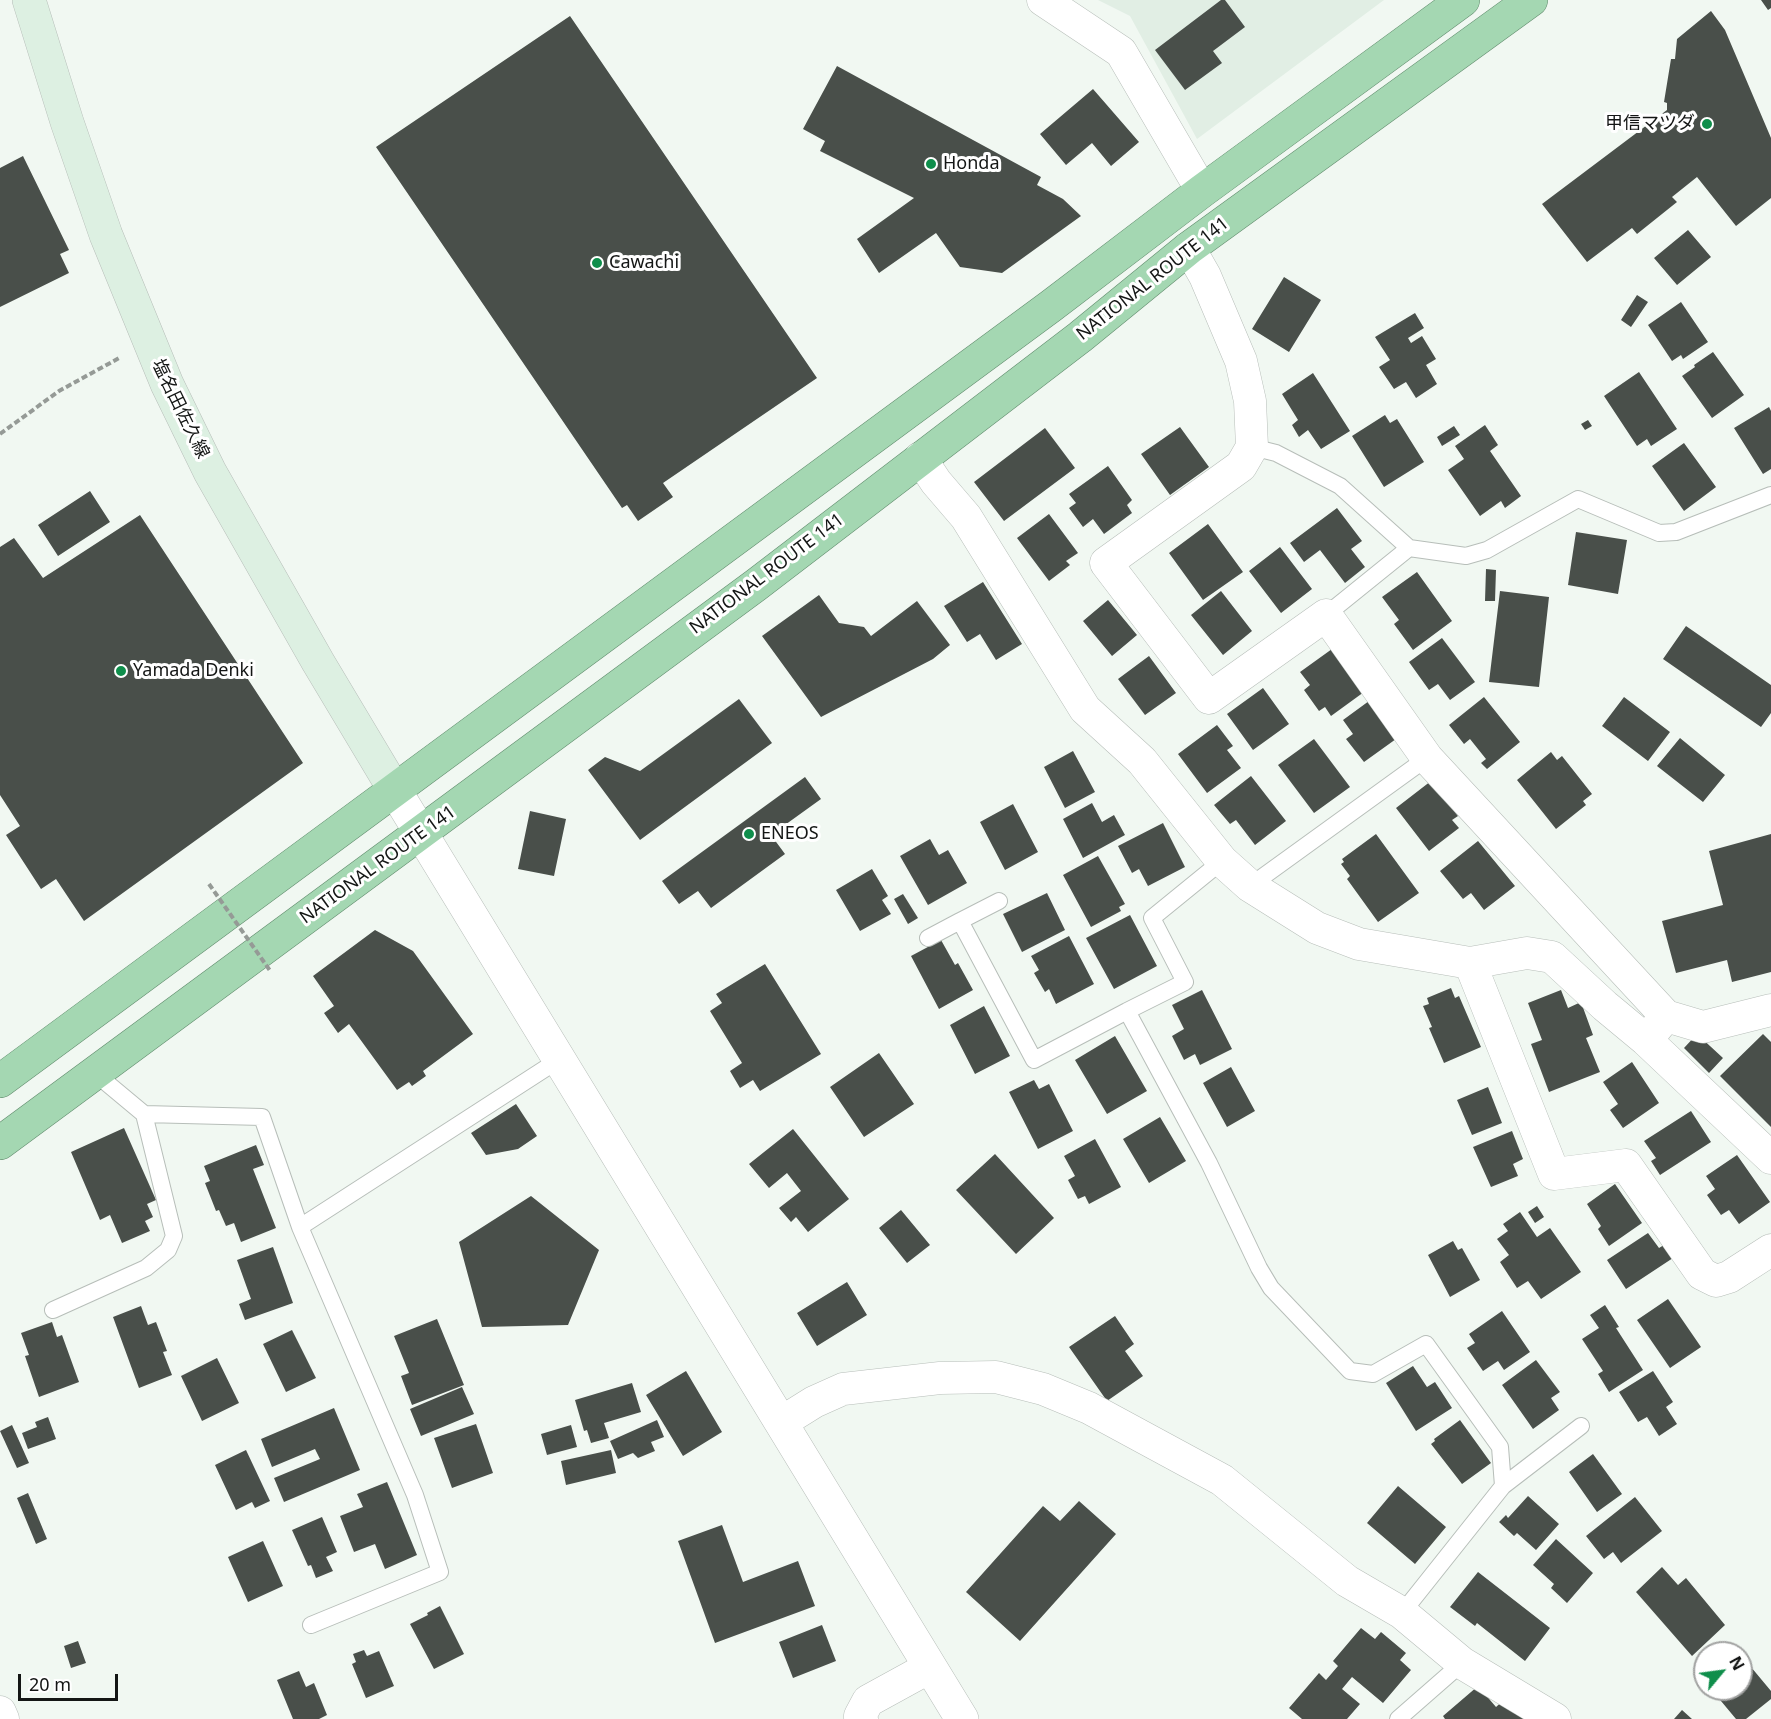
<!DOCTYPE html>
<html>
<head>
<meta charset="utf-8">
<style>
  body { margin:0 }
  #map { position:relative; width:1771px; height:1719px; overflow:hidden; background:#f1f8f2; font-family:"Noto Sans",sans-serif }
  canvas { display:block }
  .north { position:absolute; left:1693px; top:1641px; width:60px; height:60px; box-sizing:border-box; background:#fff; border:2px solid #a1a2a1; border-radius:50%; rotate:61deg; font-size:16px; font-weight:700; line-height:24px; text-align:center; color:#141615 }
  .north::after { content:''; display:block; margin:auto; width:21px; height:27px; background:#0f8e4b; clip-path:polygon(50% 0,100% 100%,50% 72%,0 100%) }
  .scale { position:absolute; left:18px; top:1674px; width:100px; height:27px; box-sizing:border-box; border:3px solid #141615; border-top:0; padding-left:8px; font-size:18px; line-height:21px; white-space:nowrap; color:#141615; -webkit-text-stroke:4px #fff; paint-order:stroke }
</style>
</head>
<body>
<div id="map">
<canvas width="1771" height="1719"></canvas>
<div class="north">N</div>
<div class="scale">20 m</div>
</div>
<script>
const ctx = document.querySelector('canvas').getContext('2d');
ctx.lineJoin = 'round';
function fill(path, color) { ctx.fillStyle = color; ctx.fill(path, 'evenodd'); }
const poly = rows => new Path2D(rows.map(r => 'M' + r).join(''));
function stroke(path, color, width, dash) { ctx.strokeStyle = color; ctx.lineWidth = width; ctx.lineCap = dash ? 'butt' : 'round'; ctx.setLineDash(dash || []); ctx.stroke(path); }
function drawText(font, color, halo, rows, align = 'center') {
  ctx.font = font + ' "Noto Sans","Noto Sans JP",sans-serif'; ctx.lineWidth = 6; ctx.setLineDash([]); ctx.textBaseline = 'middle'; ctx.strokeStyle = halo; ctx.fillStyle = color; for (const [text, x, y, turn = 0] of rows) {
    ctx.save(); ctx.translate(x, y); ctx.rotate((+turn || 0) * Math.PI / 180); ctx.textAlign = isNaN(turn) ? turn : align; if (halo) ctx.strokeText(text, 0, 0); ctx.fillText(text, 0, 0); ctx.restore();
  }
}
fill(poly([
  [1098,0,1384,0,1197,139,1130,16]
]), '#e1eee4');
fill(poly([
  [1221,0,1225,0,1245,27,1213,51,1222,63,1185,90,1155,50],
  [1761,0,1771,0,1771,8,1768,10],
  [1711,11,1725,30,1771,138,1771,198,1736,226,1697,177,1672,197,1677,202,1637,234,1632,228,1587,262,1542,204,1667,110,1667,103,1664,102,1671,59,1675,59,1677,39],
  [570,16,817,378,663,483,673,497,638,521,627,505,622,508,376,147],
  [837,66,1041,177,1037,185,1063,199,1081,216,1002,273,960,267,936,233,879,273,857,239,914,198,820,151,825,141,803,129],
  [1093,89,1139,142,1111,166,1092,143,1066,165,1040,134],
  [23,156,69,250,60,254,69,273,0,307,0,168],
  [1688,230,1711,257,1677,285,1654,258],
  [1284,277,1321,300,1289,352,1252,329],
  [1637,295,1648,302,1631,327,1621,320],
  [1681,302,1708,342,1683,359,1681,355,1672,361,1648,325],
  [1415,313,1424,328,1408,338,1411,343,1422,336,1436,359,1426,365,1437,384,1416,398,1406,382,1394,389,1379,367,1390,360,1375,337],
  [1713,352,1744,395,1712,418,1682,376,1695,367,1694,365],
  [1639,372,1677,429,1651,446,1647,439,1637,446,1604,396],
  [1313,373,1350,431,1321,449,1308,430,1299,437,1292,425,1298,420,1282,394],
  [1769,407,1771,411,1771,469,1763,474,1734,428],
  [1385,415,1390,423,1397,419,1424,462,1384,487,1352,436],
  [1588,420,1592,426,1585,430,1581,424],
  [1485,425,1498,445,1490,451,1521,496,1505,508,1501,501,1480,516,1448,470,1464,459,1455,446],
  [1454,426,1460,435,1442,446,1437,437],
  [1180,427,1209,467,1170,495,1141,454],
  [1045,428,1075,468,1004,521,974,482],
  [1684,443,1716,487,1684,511,1652,466],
  [1108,466,1132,500,1127,505,1132,513,1104,534,1093,519,1083,527,1069,508,1076,503,1069,494],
  [90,491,110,522,58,556,38,525],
  [1337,508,1362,541,1351,549,1365,567,1345,583,1320,550,1304,562,1290,543],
  [1049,514,1078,553,1066,561,1070,565,1049,581,1017,538],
  [140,515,303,763,84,921,56,879,41,889,6,835,20,826,0,795,0,547,14,538,43,578],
  [1208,524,1243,572,1203,600,1169,553],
  [1576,532,1627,540,1618,594,1568,585],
  [1280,547,1312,589,1281,613,1249,571],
  [1486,569,1496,570,1495,601,1485,601],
  [1417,572,1452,621,1413,650,1394,624,1399,620,1382,597],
  [983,582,1022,644,996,660,980,634,967,642,944,606],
  [1221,591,1252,631,1223,655,1191,615],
  [1500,591,1549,597,1539,687,1489,682],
  [819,595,839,623,864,627,871,636,917,601,950,645,933,659,821,717,762,636],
  [1108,600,1137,635,1112,656,1083,621],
  [1686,626,1771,685,1771,713,1761,727,1663,659],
  [1442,638,1475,682,1450,700,1438,684,1429,690,1409,662],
  [1332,649,1364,692,1331,716,1325,707,1319,711,1304,690,1310,685,1300,672],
  [1149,656,1176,693,1145,715,1118,679],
  [1263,688,1289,724,1253,750,1227,714],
  [1484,697,1520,742,1487,769,1481,763,1486,759,1470,739,1464,744,1449,725],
  [1624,697,1670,732,1648,761,1602,726],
  [739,699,772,743,640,840,588,770,605,757,640,771],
  [1369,701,1396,739,1364,762,1346,739,1353,734,1343,720],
  [1217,725,1233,746,1227,750,1241,768,1207,793,1178,754],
  [1680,738,1725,775,1703,802,1657,766],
  [1314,739,1350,787,1314,813,1278,765],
  [1073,751,1095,792,1065,808,1044,767],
  [1551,752,1557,760,1562,756,1592,794,1583,801,1586,805,1556,829,1517,780],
  [1251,776,1286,821,1255,845,1236,820,1230,824,1214,805],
  [805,777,821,799,771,835,785,854,711,908,698,891,679,904,662,881],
  [1431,781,1458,816,1452,820,1459,828,1429,851,1396,808],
  [1092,803,1102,822,1114,815,1125,835,1083,858,1063,819],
  [1013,804,1038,852,1005,870,980,822],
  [530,811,566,819,554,876,518,869],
  [1163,823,1185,867,1148,886,1139,869,1132,873,1118,846],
  [1376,834,1419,893,1378,922,1347,879,1350,876,1341,864,1344,862,1342,859],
  [1771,834,1771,972,1732,982,1727,960,1676,973,1662,921,1723,905,1709,851],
  [930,839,939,855,948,850,967,883,928,905,900,856],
  [1478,841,1515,886,1484,910,1471,893,1463,899,1440,871],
  [1098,856,1125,904,1119,907,1121,911,1091,927,1063,875],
  [872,869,888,896,882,900,891,914,860,931,836,890],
  [1047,893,1065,930,1022,952,1003,914],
  [903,894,918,918,908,924,894,899],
  [1130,915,1157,966,1114,989,1086,938],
  [375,930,413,951,473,1034,423,1071,426,1076,412,1086,409,1082,397,1090,349,1024,338,1033,324,1013,334,1006,313,976],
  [1069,936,1094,984,1056,1004,1049,989,1045,992,1034,973,1039,970,1031,956],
  [941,940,955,965,958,963,973,990,939,1009,911,956],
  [765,964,821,1054,760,1091,753,1080,740,1088,730,1071,742,1063,710,1011,722,1003,716,994],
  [1451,988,1455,998,1459,996,1481,1047,1444,1063,1429,1028,1432,1027,1423,1006,1429,1004,1427,998],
  [1202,990,1232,1049,1200,1065,1195,1054,1184,1060,1172,1036,1184,1029,1172,1005],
  [1561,990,1568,1008,1581,1002,1593,1035,1586,1038,1600,1072,1549,1092,1531,1044,1542,1040,1528,1003],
  [984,1006,1010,1056,975,1074,950,1025],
  [1697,1034,1723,1058,1709,1073,1684,1048],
  [1763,1034,1771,1042,1771,1127,1720,1076],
  [1115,1036,1147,1091,1107,1114,1075,1060],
  [879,1053,914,1104,864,1137,830,1087],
  [1632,1062,1659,1103,1623,1128,1610,1110,1618,1104,1603,1082],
  [1231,1067,1255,1111,1227,1127,1203,1083],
  [1034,1080,1039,1089,1049,1084,1073,1131,1038,1149,1009,1092],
  [1488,1087,1502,1123,1472,1135,1457,1100],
  [516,1104,537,1136,518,1149,486,1155,471,1133],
  [1691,1111,1711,1142,1660,1175,1651,1161,1656,1158,1644,1141],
  [1160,1117,1186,1161,1149,1183,1123,1139],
  [124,1128,156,1200,147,1204,153,1217,145,1221,150,1231,122,1243,110,1215,100,1220,71,1152],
  [793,1129,849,1199,808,1232,796,1217,791,1222,779,1208,801,1191,787,1173,769,1188,749,1164],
  [1512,1131,1523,1159,1513,1164,1518,1176,1491,1187,1473,1147],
  [1095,1139,1121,1187,1089,1204,1085,1196,1078,1199,1068,1180,1075,1176,1064,1156],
  [256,1145,264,1165,253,1169,276,1228,241,1242,234,1223,226,1226,219,1210,216,1211,205,1183,210,1181,204,1166],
  [995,1154,1054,1218,1016,1254,956,1190],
  [1737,1155,1770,1202,1739,1224,1729,1210,1721,1215,1707,1195,1715,1189,1706,1176],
  [1615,1184,1642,1223,1609,1246,1598,1229,1601,1226,1587,1204],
  [531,1196,599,1250,568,1325,482,1327,459,1242],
  [1537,1206,1544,1217,1535,1223,1528,1212],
  [901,1210,930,1245,907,1263,879,1228],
  [1520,1212,1537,1237,1550,1228,1581,1272,1541,1299,1528,1281,1517,1288,1500,1262,1509,1255,1497,1239,1508,1231,1503,1224],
  [1648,1233,1659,1248,1664,1245,1673,1258,1626,1289,1607,1260],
  [1453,1241,1458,1250,1462,1248,1480,1280,1450,1297,1428,1255],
  [273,1247,293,1303,245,1320,239,1304,251,1299,237,1260],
  [847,1282,867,1315,817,1346,797,1313],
  [1668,1299,1701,1347,1670,1368,1637,1320],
  [1605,1305,1619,1327,1616,1328,1643,1370,1609,1392,1598,1374,1603,1371,1582,1339,1599,1328,1590,1315],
  [141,1306,148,1325,156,1322,167,1351,163,1352,172,1375,139,1388,113,1317],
  [1502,1311,1530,1352,1504,1370,1498,1361,1483,1371,1467,1348,1475,1343,1469,1334],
  [1115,1316,1134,1344,1125,1351,1143,1376,1107,1401,1069,1347],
  [437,1319,464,1385,412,1405,401,1376,409,1373,394,1336],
  [52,1322,57,1337,62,1335,79,1382,39,1397,25,1356,29,1355,21,1333],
  [292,1330,316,1378,286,1392,263,1344],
  [217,1358,239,1403,202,1421,181,1376],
  [1536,1360,1560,1392,1551,1398,1559,1410,1533,1429,1502,1385],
  [1413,1366,1427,1387,1435,1382,1452,1408,1416,1431,1386,1383],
  [686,1371,722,1432,683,1456,646,1395],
  [1653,1371,1673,1402,1666,1407,1677,1424,1659,1436,1647,1417,1638,1422,1619,1392],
  [632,1383,641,1412,604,1423,609,1438,591,1443,587,1430,584,1431,575,1400],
  [462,1387,474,1414,421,1436,410,1409],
  [334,1408,360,1470,284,1502,274,1478,320,1459,315,1449,272,1467,261,1439],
  [48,1417,56,1439,28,1449,22,1433,37,1427,35,1422],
  [657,1420,664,1437,651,1442,655,1451,638,1458,633,1453,618,1459,610,1441],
  [1460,1420,1491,1463,1462,1484,1431,1444,1435,1441,1434,1439],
  [476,1424,493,1473,452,1488,434,1438],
  [12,1425,29,1463,17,1468,0,1431],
  [571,1425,577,1447,547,1455,541,1434],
  [246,1450,270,1501,255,1508,252,1502,236,1510,215,1465],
  [611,1450,616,1473,566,1485,561,1461],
  [1593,1454,1622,1494,1597,1512,1569,1472],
  [387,1482,417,1555,385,1569,375,1544,354,1552,340,1516,363,1507,357,1494],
  [1398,1486,1446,1527,1415,1564,1367,1523],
  [28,1493,47,1539,36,1544,17,1498],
  [1528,1496,1559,1524,1536,1550,1517,1533,1514,1536,1499,1522,1506,1515,1508,1518],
  [1635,1497,1662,1531,1621,1563,1613,1552,1604,1559,1586,1536],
  [1079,1501,1116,1534,1020,1641,966,1592,1043,1506,1060,1521],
  [322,1517,337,1552,326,1557,333,1571,316,1578,311,1565,308,1566,292,1530],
  [722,1525,743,1582,798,1561,815,1606,715,1643,678,1541],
  [1556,1539,1593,1573,1567,1603,1551,1588,1554,1584,1533,1565],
  [263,1541,283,1586,248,1602,228,1557],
  [1662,1567,1678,1585,1686,1578,1725,1625,1692,1656,1636,1592],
  [1478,1572,1550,1628,1525,1661,1477,1623,1475,1626,1450,1607],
  [440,1606,464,1654,434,1669,410,1624,428,1615,427,1613],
  [822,1625,836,1661,793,1678,779,1642],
  [1361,1628,1375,1639,1381,1632,1406,1653,1400,1660,1411,1670,1383,1703,1352,1677,1342,1689,1360,1704,1347,1719,1302,1719,1289,1708,1319,1673,1326,1680,1338,1666,1333,1661],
  [78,1641,86,1663,71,1668,64,1646],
  [364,1650,367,1656,379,1651,394,1686,366,1698,352,1664,356,1662,353,1654],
  [1741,1655,1771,1691,1771,1699,1746,1719,1736,1719,1711,1689,1741,1689],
  [299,1671,306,1687,314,1683,327,1715,319,1719,293,1719,277,1680],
  [1478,1686,1496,1707,1506,1698,1524,1719,1445,1719,1443,1716],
  [1682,1710,1692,1719,1674,1719]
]), '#494f4a');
const service = poly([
  [1252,447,1276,453,1340,486,1409,548,1466,556,1487,550,1578,499,1659,533,1676,532,1771,495],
  [1326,615,1409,548],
  [1222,861,1152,918,1185,982,1127,1011,1209,1163,1259,1268,1271,1288,1350,1371,1373,1374,1426,1344,1500,1447,1503,1486,1402,1613],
  [1250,886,1427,758],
  [999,901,960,921,1034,1060,1127,1011],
  [928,938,960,921],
  [96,1074,144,1114,262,1117,300,1227,415,1495,440,1572,311,1625],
  [300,1227,560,1059],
  [53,1310,146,1268,168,1250,174,1236,144,1114],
  [1503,1486,1581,1426],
  [1398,1719,1462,1663]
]);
const minor = poly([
  [1043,0,1121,52,1202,191],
  [1189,248,1205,276,1241,361,1250,401,1252,447,1241,466,1106,563,1209,698,1326,615,1427,758,1666,1016],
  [920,458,936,482,966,517,1085,709,1142,761,1222,861,1250,886,1317,928,1359,944,1470,963,1527,953,1552,957,1605,1006,1646,1040,1771,1158],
  [1470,963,1554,1174,1626,1165,1702,1274,1716,1281,1729,1277,1771,1250],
  [1653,1032,1666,1016,1703,1027,1771,1010],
  [782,1422,814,1402,843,1389,940,1378,996,1377,1043,1389,1089,1408,1222,1480,1347,1581,1402,1613,1462,1663,1555,1719],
  [0,1712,3,1719],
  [862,1719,860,1716,868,1701,930,1667]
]);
const tertiary = poly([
  [394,789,962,1719]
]);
const secondary = poly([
  [29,0,67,122,106,235,167,384,210,472,318,662,394,789]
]);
const trunk = poly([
  [0,1081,1051,306,1202,191,1463,0],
  [0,1143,756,585,1080,337,1189,248,1531,0]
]);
stroke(service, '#b7beb9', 18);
stroke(minor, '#b7beb9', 33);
stroke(tertiary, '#b7beb9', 34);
stroke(secondary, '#b7beb9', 34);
stroke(trunk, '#638d6f', 34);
stroke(poly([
  [0,434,59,391,121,357]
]), '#959a96', 4, [6, 3]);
stroke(service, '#fff', 16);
stroke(minor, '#fff', 32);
stroke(tertiary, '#fff', 33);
stroke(secondary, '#ddf0e2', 33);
stroke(trunk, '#a4d7b2', 33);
stroke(poly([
  [209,884,271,972]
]), '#959a96', 4, [6, 3]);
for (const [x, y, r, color] of [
  [1707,124,6,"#0f8e4b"],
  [931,164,6,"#0f8e4b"],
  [597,263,6,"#0f8e4b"],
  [121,671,6,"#0f8e4b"],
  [749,834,6,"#0f8e4b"]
]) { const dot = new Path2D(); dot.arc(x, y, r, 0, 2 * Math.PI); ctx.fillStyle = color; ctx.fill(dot); stroke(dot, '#fff', 2); }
drawText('18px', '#141615', '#fff', [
  ["甲信マツダ",1695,124,"right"],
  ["Honda",943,164],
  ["Cawachi",609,263],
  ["Yamada Denki",133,671],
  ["ENEOS",761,834]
], 'left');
drawText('18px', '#141615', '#fff', [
  ["NATIONAL ROUTE 141",1153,279,-38],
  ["塩名田佐久線",180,409,64],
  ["NATIONAL ROUTE 141",767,574,-37],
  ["NATIONAL ROUTE 141",378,865,-36]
]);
</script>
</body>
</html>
